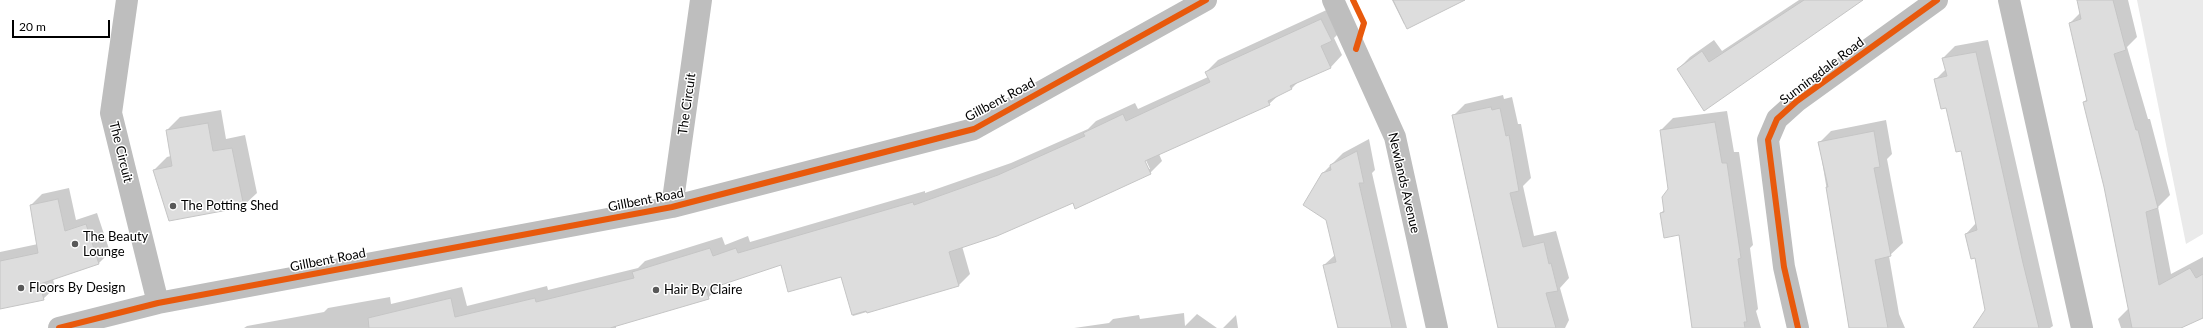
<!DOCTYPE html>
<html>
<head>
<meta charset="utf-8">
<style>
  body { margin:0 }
  #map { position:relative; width:2203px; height:328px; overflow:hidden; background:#fff; font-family:Lato,sans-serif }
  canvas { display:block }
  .scale { position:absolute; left:12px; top:20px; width:98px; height:18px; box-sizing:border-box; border:2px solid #000; border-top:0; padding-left:5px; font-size:12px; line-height:14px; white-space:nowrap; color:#000; -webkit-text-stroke:3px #fff; paint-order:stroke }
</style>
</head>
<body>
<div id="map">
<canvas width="2203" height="328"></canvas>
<div class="scale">20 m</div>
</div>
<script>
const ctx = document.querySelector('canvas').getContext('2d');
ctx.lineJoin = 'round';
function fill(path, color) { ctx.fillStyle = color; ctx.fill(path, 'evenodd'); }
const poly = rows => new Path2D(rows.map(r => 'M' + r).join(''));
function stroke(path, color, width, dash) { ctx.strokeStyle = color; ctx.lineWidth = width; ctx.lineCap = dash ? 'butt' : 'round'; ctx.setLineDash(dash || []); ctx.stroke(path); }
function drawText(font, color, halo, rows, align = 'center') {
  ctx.font = font + ' Lato,sans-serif'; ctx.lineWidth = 3; ctx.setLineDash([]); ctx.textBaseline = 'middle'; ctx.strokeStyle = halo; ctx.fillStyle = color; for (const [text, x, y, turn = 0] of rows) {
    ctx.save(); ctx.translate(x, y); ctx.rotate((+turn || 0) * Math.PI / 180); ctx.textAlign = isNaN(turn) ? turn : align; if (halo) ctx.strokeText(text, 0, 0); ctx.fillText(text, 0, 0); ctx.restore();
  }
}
fill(poly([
  [2137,0,2203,0,2203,234,2186,244]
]), '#eaeaea');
fill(poly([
  [1392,0,1462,0,1404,24],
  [1799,0,1859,0,1704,110,1678,69,1690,57,1714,40,1722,51],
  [2078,0,2128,0,2137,37,2127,47,2148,119,2150,119,2170,195,2158,207,2171,274,2203,257,2203,317,2179,328,2121,328,2118,319,2129,308,2105,187,2084,102,2087,99,2070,23,2081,12],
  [1333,7,1343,29,1334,38,1342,55,1331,67,1298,82,1291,89,1280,94,1269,104,1159,154,1162,161,1150,173,962,246,970,274,958,286,942,290,853,316,841,276,781,264,720,285,708,298,616,325,616,328,244,328,247,326,324,312,328,308,390,297,391,304,462,287,467,306,547,286,548,290,638,268,645,261,722,237,725,245,748,236,750,242,925,191,925,193,1011,163,1088,129,1096,121,1135,103,1138,109,1208,77,1206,72,1218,60],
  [1144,156,1150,169,1148,169,1142,157],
  [1988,40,2053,326,2050,328,1983,328,1986,310,1975,257,1966,234,1976,223,1962,150,1947,107,1935,80,1946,69,1943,58,1955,46],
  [1503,95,1504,99,1512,97,1518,124,1521,124,1531,178,1523,186,1534,236,1556,231,1569,278,1560,288,1569,320,1565,328,1500,328,1453,116,1465,104],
  [221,110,226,139,245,135,257,193,243,206,154,170,167,157,171,156,167,130,180,117],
  [1727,111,1734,152,1739,152,1753,245,1750,248,1758,309,1756,311,1761,328,1693,328,1680,234,1661,213,1665,209,1669,189,1661,130,1673,118],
  [1886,120,1892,154,1887,159,1903,243,1889,256,1899,314,1905,328,1850,328,1819,143,1831,131],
  [1369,139,1375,170,1372,173,1407,328,1342,328,1324,265,1335,255,1323,173,1343,153],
  [69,188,76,220,97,213,110,252,99,263,53,279,55,288,43,299,0,308,0,252,38,244,31,205,42,194],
  [1184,313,1185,326,1197,314,1217,328,1074,328,1109,323,1113,319,1139,315,1140,319],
  [1236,315,1238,328,1223,328]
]), '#0003');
const building = poly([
  [1393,0,1465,0,1407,29,1393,0],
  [1804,0,1863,0,1704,111,1677,69,1702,51,1709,62,1804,0],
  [2077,0,2113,0,2126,50,2114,54,2136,130,2138,130,2158,208,2146,212,2159,285,2190,268,2196,278,2203,274,2203,318,2181,328,2132,328,2104,187,2083,102,2087,101,2069,23,2081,19,2077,0],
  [1321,19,1332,41,1321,46,1331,68,1290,86,1292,89,1268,101,1270,105,1145,161,1151,174,1075,209,1073,203,997,236,949,252,959,286,867,313,866,311,852,315,841,277,788,292,781,265,706,290,709,299,610,328,369,328,368,318,451,298,455,317,535,298,536,302,634,278,632,272,710,248,713,256,736,248,738,253,913,202,914,205,998,175,1085,136,1083,133,1123,114,1126,121,1210,82,1205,72,1321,19],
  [1976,52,2023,263,2039,328,1973,328,1985,310,1975,258,1971,259,1965,234,1977,230,1961,151,1956,152,1946,108,1941,109,1934,79,1947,76,1942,58,1976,52],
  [1491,107,1492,110,1500,108,1506,136,1509,135,1519,191,1510,193,1523,247,1544,242,1549,264,1551,263,1558,291,1546,293,1556,328,1498,328,1452,115,1491,107],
  [1715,122,1722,163,1727,163,1741,258,1738,259,1747,322,1744,322,1745,328,1692,328,1679,235,1664,238,1660,213,1664,212,1662,197,1668,189,1660,130,1715,122],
  [208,123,213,151,232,148,244,207,169,221,153,170,172,166,166,130,208,123],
  [1874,131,1880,167,1874,168,1891,256,1875,260,1888,328,1849,328,1826,187,1828,187,1818,142,1874,131],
  [1357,151,1364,183,1359,183,1392,328,1338,328,1323,265,1336,262,1326,220,1303,205,1322,173,1331,170,1330,165,1357,151],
  [58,199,65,231,86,224,99,264,40,284,44,300,0,309,0,261,38,253,30,205,58,199]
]);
fill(building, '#ddd');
stroke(building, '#c5c5c5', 1);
stroke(poly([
  [127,0,111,113,158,303],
  [1333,0,1395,137,1437,328],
  [2009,0,2082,328],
  [672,207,701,0],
  [59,328,158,303,672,207,974,129,1206,0],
  [1798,328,1784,267,1768,140,1777,119,1797,101,1937,0]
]), '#bebebe', 22);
stroke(poly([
  [1353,0,1364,23,1356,49],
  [59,328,158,303,672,207,974,129,1206,0],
  [1798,328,1784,267,1768,140,1777,119,1797,101,1937,0]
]), '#e8590c', 6);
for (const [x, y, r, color] of [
  [173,206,4,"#595959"],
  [75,244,4,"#595959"],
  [21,288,4,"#595959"],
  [656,290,4,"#595959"]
]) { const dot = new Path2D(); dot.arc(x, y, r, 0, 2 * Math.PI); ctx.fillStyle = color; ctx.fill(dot); stroke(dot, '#fff', 1.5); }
drawText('13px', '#000', '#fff', [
  ["Sunningdale Road",1822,71,-37],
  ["Gillbent Road",1000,100,-28],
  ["The Circuit",687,104,-82],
  ["The Circuit",121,152,76],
  ["Newlands Avenue",1404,183,77],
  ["Gillbent Road",646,200,-11],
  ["Gillbent Road",328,260,-11]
]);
drawText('13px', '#000', '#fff', [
  ["The Potting Shed",181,206],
  ["The Beauty",83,237],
  ["Lounge",83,252],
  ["Floors By Design",29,288],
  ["Hair By Claire",664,290]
], 'left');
</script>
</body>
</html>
